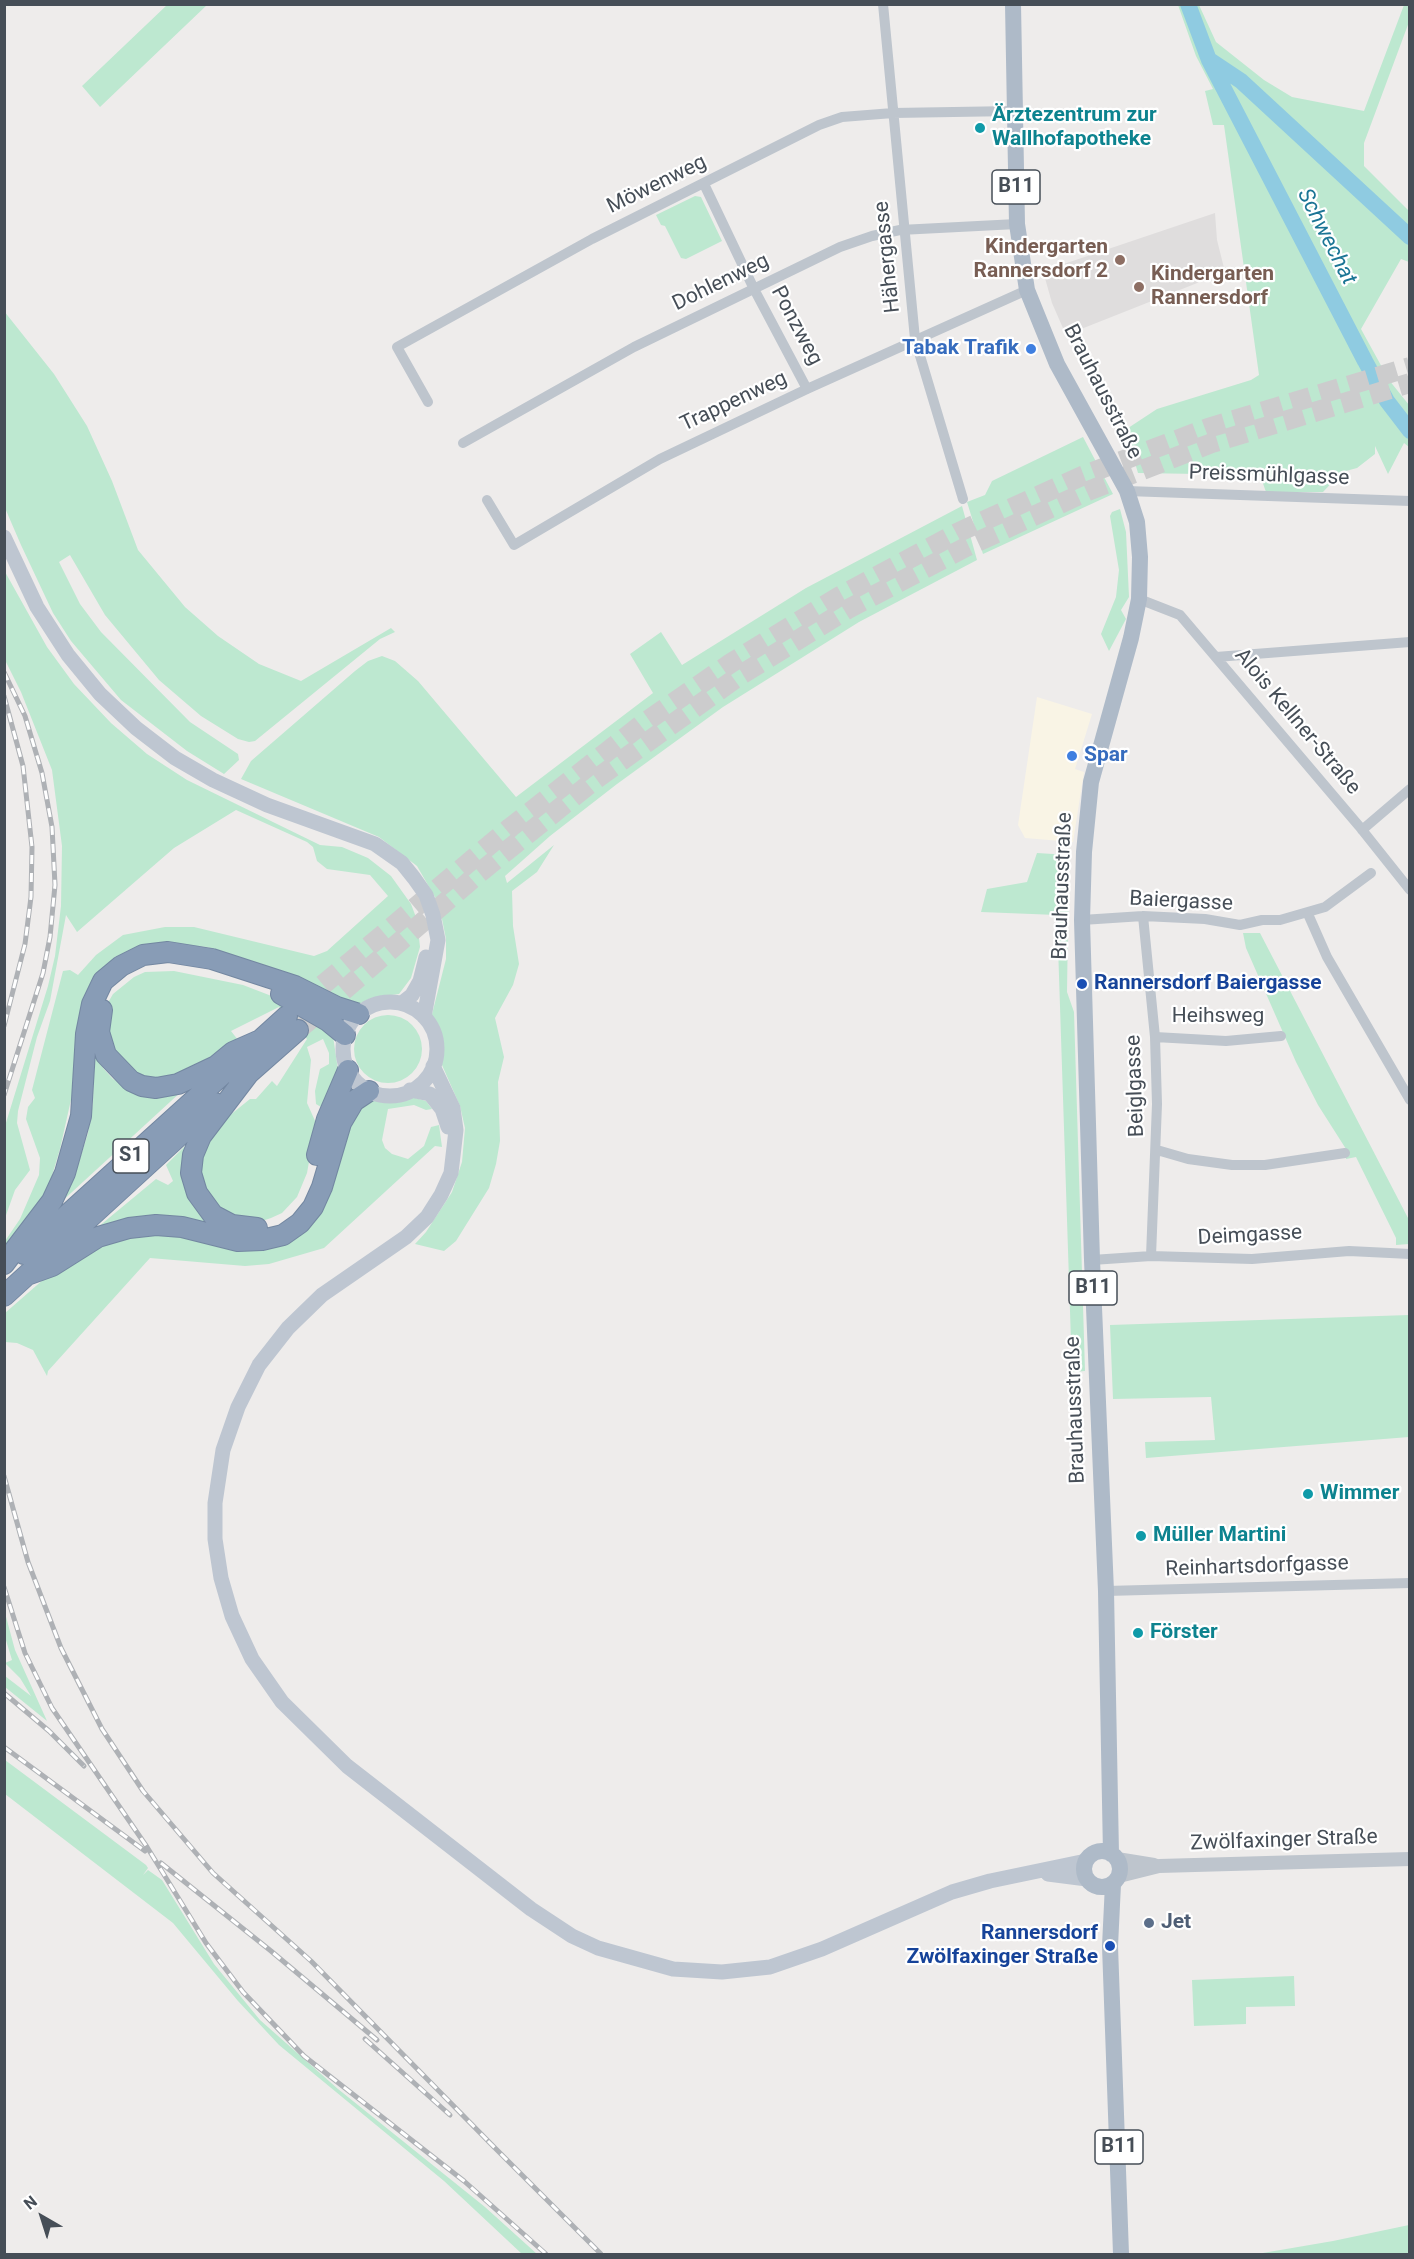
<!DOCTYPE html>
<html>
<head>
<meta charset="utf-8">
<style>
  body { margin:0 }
  #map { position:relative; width:1414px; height:2259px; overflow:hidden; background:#eeeceb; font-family:Roboto,sans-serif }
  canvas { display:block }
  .frame { position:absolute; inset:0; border:6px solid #464e57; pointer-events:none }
  .north { position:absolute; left:12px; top:2187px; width:60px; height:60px; -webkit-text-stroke:4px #fff; paint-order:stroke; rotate:321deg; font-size:16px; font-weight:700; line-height:24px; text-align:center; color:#464e57 }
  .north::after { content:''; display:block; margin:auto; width:21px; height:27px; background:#464e57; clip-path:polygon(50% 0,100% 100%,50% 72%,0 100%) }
</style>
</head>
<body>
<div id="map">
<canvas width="1414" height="2259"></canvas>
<div class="frame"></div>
<div class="north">N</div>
</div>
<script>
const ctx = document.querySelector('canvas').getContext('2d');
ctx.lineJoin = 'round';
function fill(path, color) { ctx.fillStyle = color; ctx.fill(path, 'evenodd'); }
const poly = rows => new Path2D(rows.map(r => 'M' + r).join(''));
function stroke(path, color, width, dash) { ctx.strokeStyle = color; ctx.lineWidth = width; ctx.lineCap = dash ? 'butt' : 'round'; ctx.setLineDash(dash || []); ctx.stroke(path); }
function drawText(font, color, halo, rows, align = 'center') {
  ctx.font = font + ' Roboto,sans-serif'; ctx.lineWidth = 4.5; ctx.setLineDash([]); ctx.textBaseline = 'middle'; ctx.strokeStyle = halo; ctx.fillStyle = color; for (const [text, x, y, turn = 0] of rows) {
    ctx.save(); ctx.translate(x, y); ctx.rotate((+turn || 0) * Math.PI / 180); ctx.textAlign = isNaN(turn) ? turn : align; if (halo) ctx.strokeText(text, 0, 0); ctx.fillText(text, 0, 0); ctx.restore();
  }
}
fill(poly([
  [1037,697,1092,714,1075,769,1084,772,1073,842,1025,838,1018,825]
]), '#f9f4e5');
fill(poly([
  [1215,213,1217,240,1225,272,1066,335,1052,303,1043,271]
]), '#dfdddd');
fill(poly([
  [167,5,207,5,100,107,82,86],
  [1178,5,1199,5,1216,42,1264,80,1292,97,1364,111,1404,5,1409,5,1409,22,1364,143,1364,166,1409,211,1409,262,1401,259,1361,329,1389,380,1409,405,1409,447,1404,443,1388,474,1375,446,1375,454,1357,468,1342,472,1323,492,1266,492,1260,475,1138,473,1131,449,1119,434,1157,409,1251,380,1259,375,1224,125,1213,125,1205,91,1213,89,1196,56],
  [695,196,701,197,722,241,686,259,681,258,665,226,661,225,656,215],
  [4,311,54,374,87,426,112,481,138,550,185,607,218,636,259,664,301,681,391,628,395,632,380,639,255,741,249,742,238,739,201,716,159,680,105,615,70,555,59,562,80,604,101,632,190,722,238,754,239,760,224,774,187,751,121,700,71,641,53,613,21,545,5,508],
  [1083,437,1113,494,983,554,967,502,985,495,992,481],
  [962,506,977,560,859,622,723,707,617,784,550,836,505,876,507,883,554,845,537,872,512,891,513,926,519,964,513,985,495,1018,504,1057,498,1082,500,1141,496,1164,489,1188,456,1241,444,1251,415,1244,426,1232,452,1192,462,1162,465,1128,460,1106,442,1065,441,1040,431,1018,446,959,446,939,439,904,417,866,379,837,241,779,251,761,355,671,368,661,382,656,395,661,418,681,516,797,653,693,630,654,661,632,682,665,806,588],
  [1120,509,1126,532,1129,597,1121,610,1126,619,1109,651,1101,634,1116,597,1119,570,1110,516,1112,512],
  [4,570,47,647,74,684,111,723,147,754,187,780,320,845,342,847,368,858,391,876,411,904,417,920,420,947,411,978,399,994,371,998,355,1006,340,1003,269,967,207,947,152,943,115,957,92,980,83,1001,76,1077,60,1149,45,1199,5,1253,5,1241,20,1219,39,1175,40,1158,26,1119,28,1107,35,1098,32,1090,63,971,70,970,78,975,96,955,123,935,165,927,194,927,314,956,327,951,388,896,370,875,327,869,317,861,313,847,307,842,236,810,174,848,77,932,66,915,50,1001,37,1037,18,1111,17,1123,30,1170,15,1190,5,1218,5,1126,48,986,55,956,61,906,62,846,52,770,21,692,5,660],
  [1037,853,1069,855,1067,992,1074,1012,1085,1371,1072,1372,1057,915,981,912,987,889,1027,882],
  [1243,933,1260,933,1408,1218,1409,1244,1396,1245,1396,1238,1356,1157,1346,1159,1346,1149,1318,1105,1296,1062,1246,948],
  [174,971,243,985,282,1000,333,1036,338,1070,321,1107,316,1104,315,1091,320,1069,329,1064,329,1053,323,1039,307,1047,311,1060,307,1103,316,1123,307,1173,297,1197,282,1213,271,1218,262,1221,225,1216,206,1197,200,1170,203,1152,219,1124,250,1099,256,1099,272,1081,277,1086,307,1039,279,1007,231,1031,238,1040,175,1080,137,1078,108,1049,106,1006,113,994,134,977,145,972],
  '354 1049a34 34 0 1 1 68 0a34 34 0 1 1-68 0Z',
  [94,1049,103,1068,113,1079,136,1091,183,1090,59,1204,76,1171,88,1133,93,1102],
  [412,1097,426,1101,432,1109,426,1110,414,1105,388,1109,382,1140,385,1148,392,1154,408,1159,424,1146,431,1127,439,1125,442,1147,435,1146,324,1248,269,1264,245,1266,150,1258,48,1371,47,1376,33,1350,17,1343,5,1342,5,1313,60,1265,87,1248,145,1230,199,1236,301,1226,351,1113,370,1100,394,1101],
  [192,1139,185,1185,192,1203,204,1217,218,1227,92,1232,156,1179,168,1185,173,1181,166,1165],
  [1409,1315,1409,1437,1146,1458,1145,1442,1215,1440,1211,1397,1113,1399,1110,1325],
  [5,1613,15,1650,47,1721,5,1687,5,1676,31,1696,20,1678,5,1663,12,1660,5,1637],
  [5,1760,146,1865,148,1868,143,1875,148,1870,162,1880,214,1964,260,2020,338,2089,485,2207,537,2254,522,2254,444,2181,279,2045,238,2001,173,1923,5,1794],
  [1294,1976,1295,2006,1246,2007,1246,2024,1194,2026,1192,1980],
  [1409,2225,1409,2254,1257,2254,1333,2241]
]), '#bde8d0');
stroke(poly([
  [1188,4,1209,60,1365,361,1387,401,1410,431],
  [1211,61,1241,81,1410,237]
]), '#8fcbe1', 16);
stroke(poly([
  [300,1004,511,827,641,725,731,663,840,596,959,532,1082,476,1208,428,1410,367],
  [298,1030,478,874,592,782,739,676,848,609,966,547,1088,491,1212,443,1410,383]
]), '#cccccd', 20, [20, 10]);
const motorway = poly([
  [281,994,328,1021,345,1035],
  [102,1010,99,1032,106,1055,131,1081,142,1086,156,1088,178,1084,216,1066,233,1052,258,1041],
  [249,1073,201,1136,193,1155,191,1173,197,1193,213,1215,232,1225,257,1228],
  [239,1082,298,1030],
  [317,1155,327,1119,348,1070],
  [24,1254,287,1016],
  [4,1264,52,1201,65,1173,81,1116,86,1034,92,1004,103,981,121,966,143,955,168,952,212,959,295,986,337,1007,359,1014],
  [27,1275,52,1266,98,1237,129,1228,156,1225,182,1227,238,1241,262,1240,283,1235,300,1223,313,1207,322,1187,341,1123,354,1101,369,1091],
  [4,1296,215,1103]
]);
stroke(motorway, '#7387a1', 22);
stroke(poly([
  [883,4,915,339,963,499],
  [704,184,754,289,807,389],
  [428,402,397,347,592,239,819,125,842,117,893,113,1014,111],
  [463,443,634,347,840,247,872,236,900,230,1017,224],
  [1127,491,1410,501],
  [487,500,514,545,660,459,807,389,1027,290],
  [1139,599,1180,615,1359,826,1410,890],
  [1216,657,1410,642],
  [1362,830,1410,789],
  [1308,914,1327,957,1410,1100],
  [1143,916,1155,1037,1157,1104,1151,1256],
  [1082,920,1143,916,1205,919,1240,925,1262,920,1280,920,1325,907,1371,873],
  [1155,1037,1226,1041,1281,1036],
  [1157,1150,1188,1159,1232,1165,1265,1165,1345,1153],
  [1092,1260,1151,1256,1252,1259,1349,1251,1410,1254],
  [1106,1591,1410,1583]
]), '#bec5cd', 10);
stroke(poly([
  [1117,1859,1154,1865],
  [1119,1876,1159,1866,1410,1859]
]), '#bec5cd', 14);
stroke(poly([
  [4,537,37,607,68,655,100,694,136,728,175,758,213,780,267,805,375,844,402,863,414,878,426,895,433,915,438,940,424,1017],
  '343 1049a47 47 0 1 1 94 0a47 47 0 1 1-94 0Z',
  [402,1003,412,995,420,981,426,957],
  [433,1066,453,1108,456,1130,451,1173,441,1195,427,1217,406,1237,322,1295,288,1328,259,1365,238,1407,223,1450,215,1503,215,1539,221,1578,232,1616,252,1659,282,1702,347,1766,531,1909,572,1936,598,1948,673,1969,722,1972,770,1967,822,1949,952,1892,990,1881,1086,1861],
  [410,1090,430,1094,442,1109,448,1127],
  [1048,1874,1087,1879]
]), '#bec6d1', 15);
stroke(poly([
  [1013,4,1017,224,1027,290,1057,364,1127,491,1137,522,1140,557,1139,599,1131,638,1091,782,1084,852,1082,920,1092,1260,1106,1591,1111,1854],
  '1084 1869a18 18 0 1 1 36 0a18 18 0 1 1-36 0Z',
  [1113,1884,1110,1946,1121,2254]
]), '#aebac8', 16);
stroke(motorway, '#889cb6', 20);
const rail = poly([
  [4,672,25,716,42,773,52,827,55,885,50,937,43,973,4,1095],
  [4,696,23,766,32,847,31,897,25,944,4,1026],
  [4,1476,28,1562,61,1648,102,1729,143,1791,213,1873,311,1961,494,2147],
  [4,1587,25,1653,52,1708,147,1847,206,1943,243,1992,304,2056,464,2181,546,2254],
  [4,1693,49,1731,84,1766],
  [4,1747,145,1851],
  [161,1863,271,1951,377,2040],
  [365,2039,450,2115],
  [488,2141,601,2254]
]);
stroke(rail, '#aeb1b5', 5);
stroke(rail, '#fff', 3, [9]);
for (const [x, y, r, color] of [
  [980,128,6,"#0f9aa8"],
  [1120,260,6,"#8d6e63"],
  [1139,287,6,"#8d6e63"],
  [1031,349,6,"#3f7fe0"],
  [1072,756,6,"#3f7fe0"],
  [1082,984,6,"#1a4fb4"],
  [1308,1494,6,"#0f9aa8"],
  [1141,1536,6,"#0f9aa8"],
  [1138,1633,6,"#0f9aa8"],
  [1149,1923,6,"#5c6f8a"],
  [1110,1946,6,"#1a4fb4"]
]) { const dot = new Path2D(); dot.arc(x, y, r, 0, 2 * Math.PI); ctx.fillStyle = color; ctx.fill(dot); stroke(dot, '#fff', 2); }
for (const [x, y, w] of [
  [1016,187,48],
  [131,1156,36],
  [1093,1288,48],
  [1119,2147,48]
]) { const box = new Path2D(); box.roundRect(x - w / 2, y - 17, w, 34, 4.5); ctx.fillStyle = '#fff'; ctx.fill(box); stroke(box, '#464e57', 1.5); }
drawText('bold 20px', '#464e57', null, [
  ["B11",1016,187],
  ["S1",131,1156],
  ["B11",1093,1288],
  ["B11",1119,2147]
]);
drawText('bold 21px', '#0d838f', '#fff', [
  ["Ärztezentrum zur",992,116],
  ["Wallhofapotheke",992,140],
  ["Wimmer",1320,1494],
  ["Müller Martini",1153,1536],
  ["Förster",1150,1633]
], 'left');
drawText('21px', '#464e57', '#fff', [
  ["Möwenweg",657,185,-26],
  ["Hähergasse",888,257,-96],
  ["Dohlenweg",721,283,-26],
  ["Ponzweg",796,326,62],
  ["Brauhausstraße",1102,392,63],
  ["Trappenweg",734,402,-25],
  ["Preissmühlgasse",1269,476,2],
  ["Alois Kellner-Straße",1297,722,50],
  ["Brauhausstraße",1063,886,-88],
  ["Baiergasse",1181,902,3],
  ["Heihsweg",1218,1017],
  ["Beiglgasse",1136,1086,-92],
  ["Deimgasse",1250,1236,-3],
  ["Brauhausstraße",1076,1410,-92],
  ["Reinhartsdorfgasse",1257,1567,-2],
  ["Zwölfaxinger Straße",1284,1841,-2]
]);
drawText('bold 21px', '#785e54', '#fff', [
  ["Kindergarten",1108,248],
  ["Rannersdorf 2",1108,272],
  ["Kindergarten",1151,275,"left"],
  ["Rannersdorf",1151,299,"left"]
], 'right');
drawText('bold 21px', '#366cbe', '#fff', [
  ["Tabak Trafik",1019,349],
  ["Spar",1084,756,"left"]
], 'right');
drawText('bold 21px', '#164399', '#fff', [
  ["Rannersdorf Baiergasse",1094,984],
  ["Rannersdorf",1098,1934,"right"],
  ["Zwölfaxinger Straße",1098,1958,"right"]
], 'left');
drawText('bold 21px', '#4e5e75', '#fff', [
  ["Jet",1161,1923]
], 'left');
drawText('italic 22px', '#1b7595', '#fff', [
  ["Schwechat",1326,237,63]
]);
</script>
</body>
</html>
